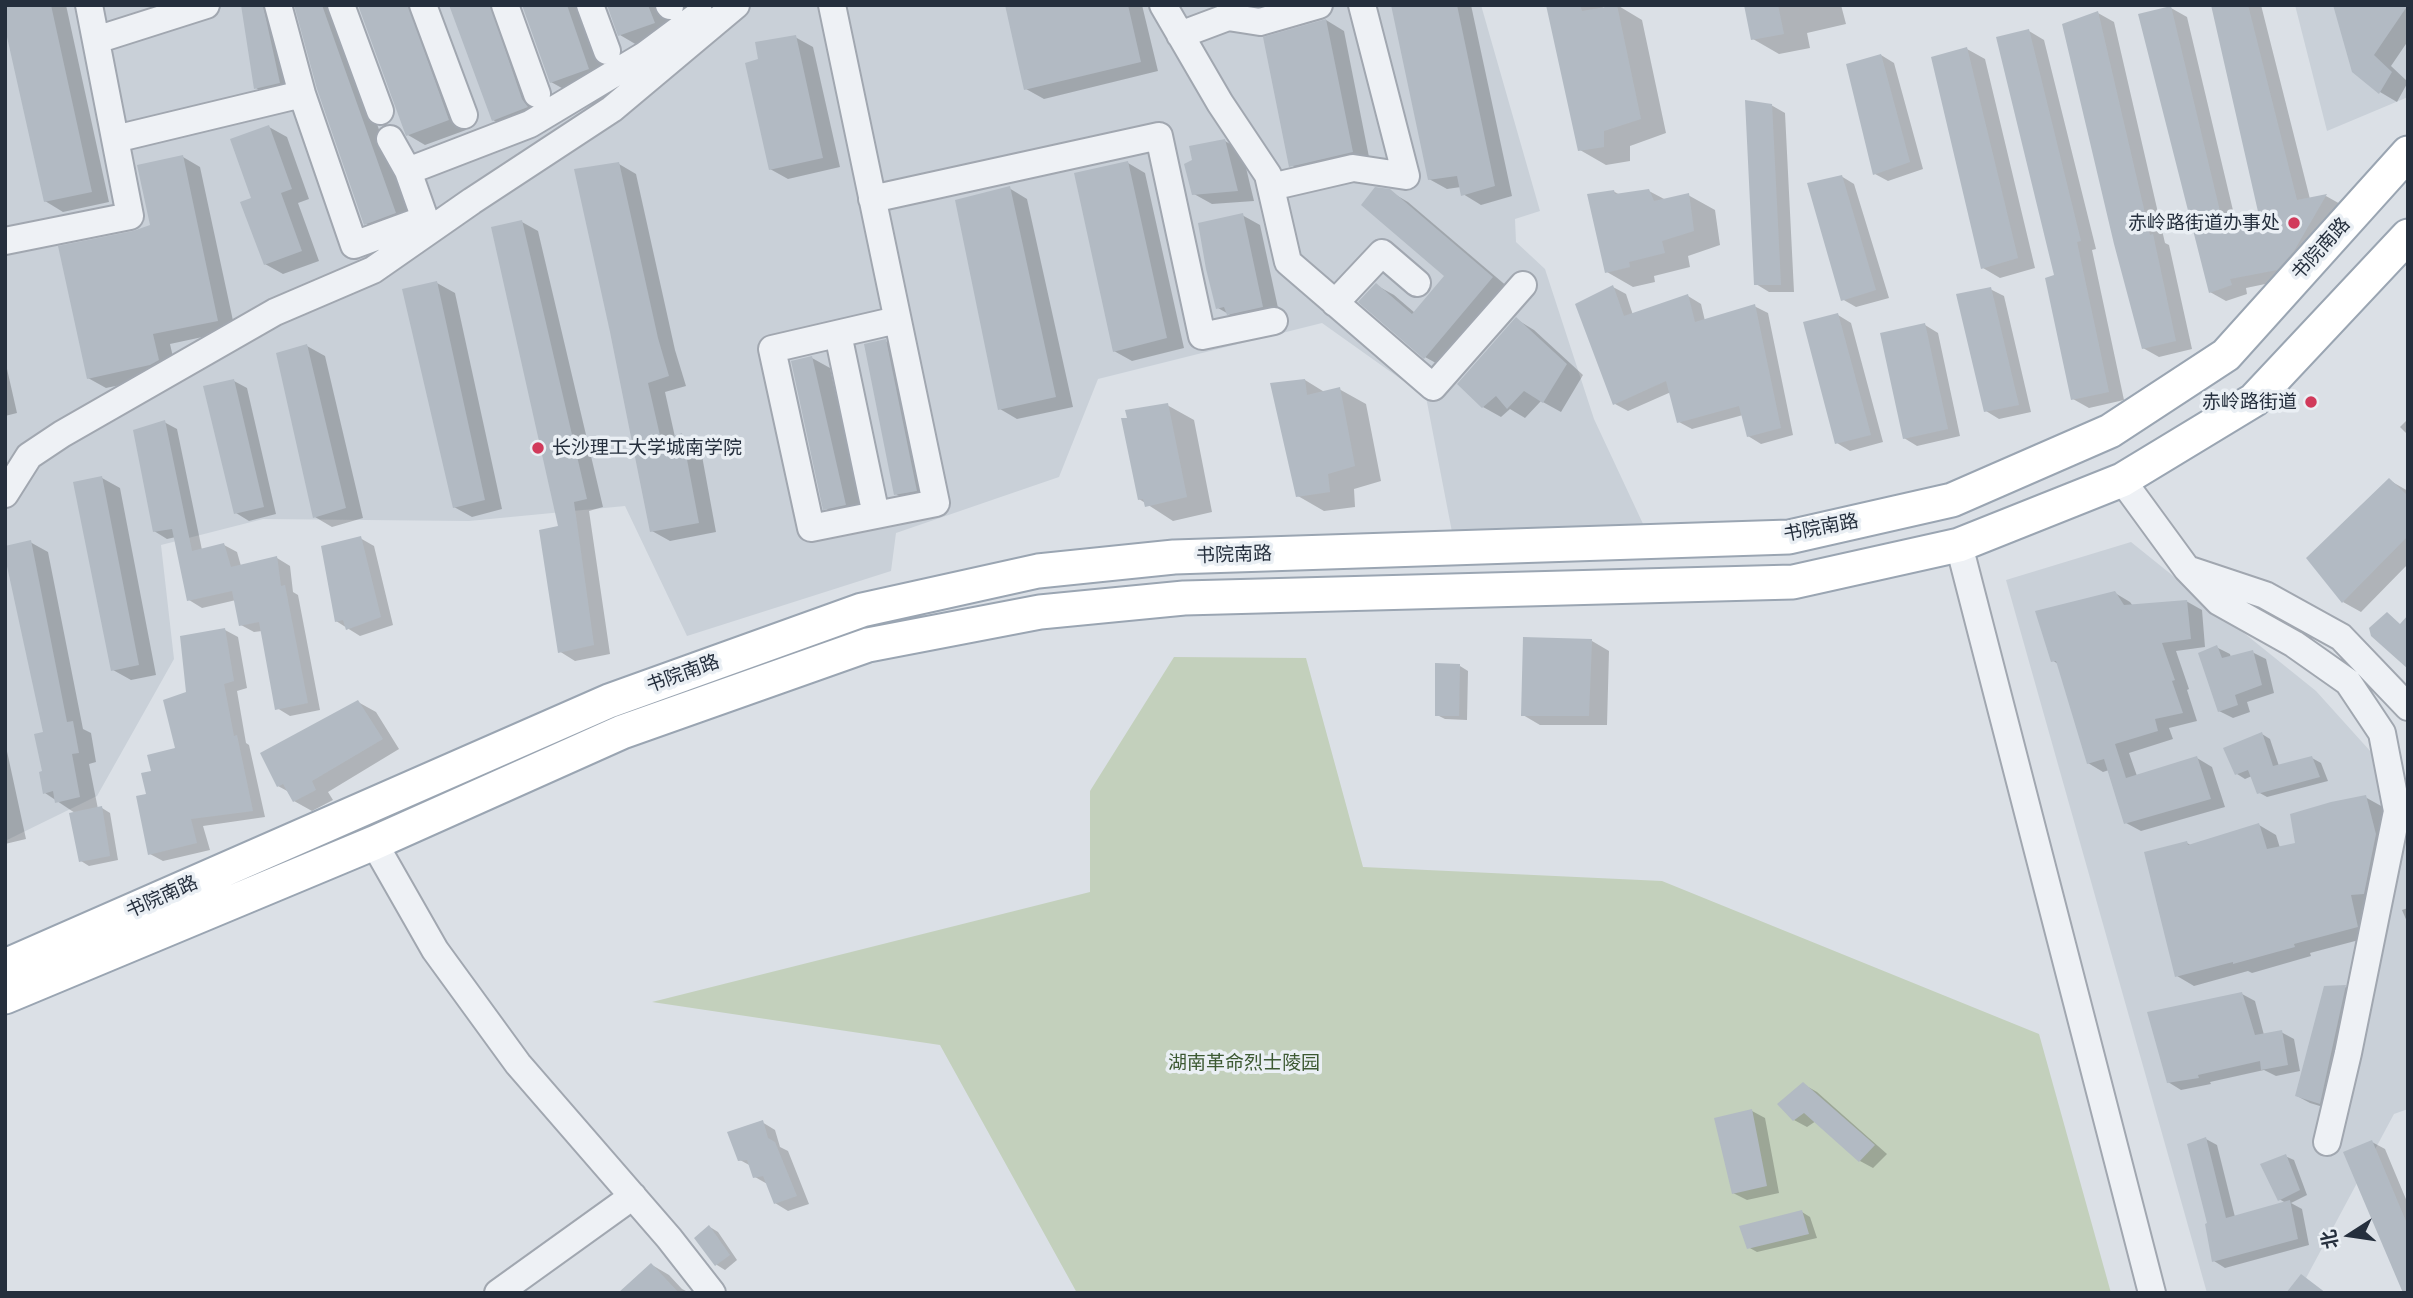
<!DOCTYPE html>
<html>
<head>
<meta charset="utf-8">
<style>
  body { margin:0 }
  #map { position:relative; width:2413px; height:1298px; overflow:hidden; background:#dbe0e6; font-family:Quicksand,"Noto Sans SC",sans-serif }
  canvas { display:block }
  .frame { position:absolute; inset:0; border:7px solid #252f3d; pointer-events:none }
  .north { position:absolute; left:2315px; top:1200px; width:70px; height:70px; -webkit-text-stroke:5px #eaeff4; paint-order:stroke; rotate:258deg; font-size:19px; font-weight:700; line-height:28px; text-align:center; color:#252f3d }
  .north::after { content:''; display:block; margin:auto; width:24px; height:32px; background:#252f3d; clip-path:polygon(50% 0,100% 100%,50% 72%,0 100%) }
</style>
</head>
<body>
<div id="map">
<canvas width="2413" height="1298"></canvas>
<div class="frame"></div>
<div class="north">北</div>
</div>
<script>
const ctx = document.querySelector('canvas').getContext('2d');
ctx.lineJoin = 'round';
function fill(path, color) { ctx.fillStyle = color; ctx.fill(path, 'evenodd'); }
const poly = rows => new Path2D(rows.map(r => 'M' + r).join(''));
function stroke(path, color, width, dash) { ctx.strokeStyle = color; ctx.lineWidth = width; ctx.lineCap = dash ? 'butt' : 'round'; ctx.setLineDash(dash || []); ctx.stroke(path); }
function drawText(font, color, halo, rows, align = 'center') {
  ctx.font = font + ' Quicksand,"Noto Sans SC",sans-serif'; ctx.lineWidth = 7; ctx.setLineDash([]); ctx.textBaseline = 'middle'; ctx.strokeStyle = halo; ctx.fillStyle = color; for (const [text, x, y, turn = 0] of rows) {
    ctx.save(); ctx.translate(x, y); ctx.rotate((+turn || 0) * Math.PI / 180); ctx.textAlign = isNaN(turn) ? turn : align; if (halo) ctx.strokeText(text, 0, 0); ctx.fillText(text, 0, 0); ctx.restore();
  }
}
fill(poly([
  [5,5,1258,5,1262,13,1288,5,1481,5,1540,211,1515,219,1516,242,1545,269,1594,419,1644,526,1452,532,1426,397,1322,323,1098,379,1059,477,896,533,891,571,687,636,625,506,469,521,263,519,161,545,174,659,97,796,5,841],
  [2295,5,2408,5,2408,97,2327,131],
  [2131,542,2316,691,2408,793,2408,1109,2394,1114,2298,1293,2207,1293,2006,580]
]), '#c9d0d8');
fill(poly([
  [1174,657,1306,658,1363,867,1662,881,2039,1034,2111,1293,1077,1293,940,1045,652,1002,1090,892,1090,791]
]), '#c3d0bc');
fill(poly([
  [5,5,66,5,109,202,63,212,45,201],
  [243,5,273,5,293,90,269,96,256,88],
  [296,5,335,5,412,223,383,234,365,223],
  [359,5,420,5,466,130,425,145,408,135],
  [451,5,502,5,544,117,511,130,493,120],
  [524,5,580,5,606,79,569,92,551,82],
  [609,5,661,5,672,32,637,45,620,35],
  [1007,5,1142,5,1158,71,1044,99,1026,89],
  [1393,5,1471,5,1512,196,1481,205,1463,194,1461,187,1447,189,1429,179],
  [1548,5,1602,5,1603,8,1617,5,1642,20,1666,133,1630,146,1630,161,1606,165,1580,150],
  [1746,5,1841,5,1846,24,1807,33,1810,48,1779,54,1753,39],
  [2212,5,2261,5,2310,199,2326,196,2342,205,2294,278,2246,288,2247,294,2226,301,2210,292,2171,8,2187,17,2236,223,2261,217],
  [2334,5,2408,5,2408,41,2391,66,2408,82,2397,102,2380,92],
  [2098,13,2114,22,2165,243,2169,245,2192,349,2159,357,2143,348],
  [1326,20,1344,31,1370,162,1309,176,1291,165],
  [2029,31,2044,40,2096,249,2092,250,2124,400,2089,408,2073,399,2056,277],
  [795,37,813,47,840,167,788,179,770,169,759,60],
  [1967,49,1985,59,2035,268,2000,278,1983,268],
  [1881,55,1894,63,1923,169,1888,181,1875,174],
  [1771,105,1785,113,1794,292,1769,292,1756,284],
  [269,127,287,137,309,199,298,203,319,261,283,274,265,264,253,199],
  [1225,141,1242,151,1254,201,1212,204,1194,194],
  [183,157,200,167,235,330,170,344,176,370,169,375,106,388,88,378,134,233,152,226],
  [1128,163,1145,173,1184,348,1132,361,1114,351],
  [619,164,636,174,675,350,686,386,665,392,675,437,682,435,700,445,716,532,670,541,652,531],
  [1841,176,1854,184,1889,298,1856,307,1842,299],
  [1009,188,1027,199,1073,407,1017,419,1000,409],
  [1389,191,1408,202,1509,288,1443,367,1425,357,1376,285,1394,295,1415,313,1447,275],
  [1613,191,1620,195,1649,191,1666,200,1688,195,1715,210,1720,245,1688,256,1690,267,1654,276,1655,282,1633,287,1607,272],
  [1242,215,1260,225,1280,317,1246,324,1218,308],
  [522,222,538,231,603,507,589,511,610,654,575,661,559,651,560,528],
  [437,283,455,293,502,509,472,517,454,507],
  [1613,287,1626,294,1633,315,1688,296,1701,304,1705,321,1754,306,1768,313,1793,435,1761,444,1748,436,1743,415,1692,429,1679,422,1671,392,1628,411,1615,404],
  [1990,289,2004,296,2031,412,1999,419,1986,411],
  [1838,315,1851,323,1883,442,1850,451,1837,443],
  [1516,319,1534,330,1583,375,1561,412,1541,401,1525,418,1510,409,1501,417,1483,407],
  [1925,325,1938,333,1960,436,1917,446,1904,438],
  [885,341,903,351,934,500,914,504,896,494],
  [307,346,325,356,363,518,332,527,315,517],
  [812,358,830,368,863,515,842,519,825,508],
  [5,360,17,413,5,416],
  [1305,380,1326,393,1339,389,1366,404,1381,481,1354,489,1355,507,1324,511,1298,496],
  [234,381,247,388,276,514,249,521,236,513],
  [1167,405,1194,420,1212,512,1173,521,1139,499,1130,420],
  [2408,419,2408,435,2400,427],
  [164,422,177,429,202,550,224,545,237,552,241,566,277,558,290,566,293,592,298,595,320,710,290,716,277,708,262,631,254,632,241,625,236,600,202,608,189,600,176,537,167,539,154,531],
  [102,478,120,488,156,675,131,680,113,670],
  [2389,480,2408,491,2408,564,2361,612,2343,602],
  [360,538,374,546,393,625,360,636,336,621],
  [30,542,48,552,83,729,91,733,96,762,89,764,98,809,102,808,110,813,118,860,89,866,81,861,75,813,45,793,45,733],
  [2115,593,2130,602,2133,606,2186,601,2202,610,2205,647,2176,651,2189,689,2187,690,2197,721,2169,728,2173,739,2129,753,2137,776,2197,758,2212,767,2225,807,2141,831,2126,823,2109,770,2103,772,2088,763,2058,664,2052,660],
  [225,630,238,637,247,688,237,691,246,743,249,745,265,817,203,826,210,850,163,861,150,854,148,795,153,772,177,750,188,694],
  [1592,641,1609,651,1607,725,1540,725,1523,715],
  [2216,647,2230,654,2231,658,2252,652,2266,659,2274,693,2247,702,2250,712,2233,718,2219,711],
  [1460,666,1468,671,1467,720,1445,719,1437,715],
  [358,702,376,712,399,749,328,792,333,800,312,811,294,801,289,792,278,786],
  [2262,734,2270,739,2279,766,2312,758,2321,763,2328,781,2267,797,2258,792,2252,776,2245,779,2237,774],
  [5,742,26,839,5,844],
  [2365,797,2383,807,2393,845,2374,936,2310,953,2311,956,2252,973,2248,971,2194,986,2177,976,2187,843,2192,846,2259,825,2276,835,2280,848,2297,844],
  [2408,908,2408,924,2402,910],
  [2345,987,2358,995,2333,1110,2310,1103,2297,1096],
  [2242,994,2255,1001,2264,1035,2281,1032,2294,1039,2300,1071,2276,1076,2264,1070,2210,1082,2211,1084,2181,1090,2168,1082],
  [1803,1084,1817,1092,1887,1154,1873,1168,1860,1161,1816,1121,1807,1127,1794,1120],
  [1752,1111,1765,1118,1779,1193,1747,1200,1733,1193],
  [762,1122,775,1130,780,1147,788,1151,809,1204,788,1211,775,1203,769,1185,755,1177,751,1166,740,1160],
  [2206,1139,2217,1145,2235,1217,2286,1203,2279,1199,2285,1156,2294,1160,2307,1195,2291,1203,2302,1209,2309,1245,2225,1268,2214,1261,2209,1225],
  [2372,1142,2385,1149,2408,1204,2408,1293],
  [1802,1212,1810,1217,1817,1238,1757,1252,1748,1247],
  [710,1227,718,1232,737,1260,725,1270,717,1265],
  [652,1265,669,1275,682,1289,690,1293,627,1293]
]), '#0003');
fill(poly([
  [5,5,51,5,92,192,44,202,5,28],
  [241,5,263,5,280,83,254,89],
  [294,5,322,5,396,213,364,225,317,89],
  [358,5,408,5,449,120,406,136],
  [449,5,490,5,522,99,528,107,492,121],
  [522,5,567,5,589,69,550,83],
  [607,5,648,5,655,23,618,36],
  [1005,5,1128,5,1141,62,1024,90],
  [1391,5,1457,5,1495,186,1461,196,1457,176,1428,180],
  [1546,5,1580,5,1582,11,1617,5,1641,119,1604,131,1604,147,1578,151],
  [1744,5,1778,5,1784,34,1751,40],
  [2211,5,2248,5,2297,200,2327,194,2294,251,2277,270,2230,279,2232,285,2209,293,2138,14,2171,6,2223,224,2259,216],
  [2333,5,2408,5,2374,55,2392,72,2379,94,2352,72],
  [2098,11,2150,235,2153,234,2176,341,2142,349,2114,244,2062,24],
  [1326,19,1353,152,1289,167,1263,37],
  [2029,29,2081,241,2077,242,2109,392,2071,400,2045,278,2054,275,1996,37],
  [796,35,823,158,769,170,745,63,758,59,755,42],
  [1967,47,2018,258,1981,269,1931,57],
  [1881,54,1910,162,1873,175,1846,64],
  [1745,100,1772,104,1781,285,1754,285],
  [269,125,292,189,281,193,302,251,264,265,240,202,251,198,230,139],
  [1225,139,1238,191,1192,195,1184,164,1192,160,1189,146],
  [183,155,218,321,153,334,159,360,150,365,87,379,58,246,133,231,150,225,137,165],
  [1128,161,1167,338,1113,352,1074,173],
  [619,162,658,338,669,376,648,383,661,440,682,433,699,523,650,532,610,332,574,169],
  [1842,175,1876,290,1841,301,1807,183],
  [1010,186,1056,397,998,410,955,200],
  [1375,187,1390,189,1493,277,1424,359,1358,302,1376,283,1412,314,1444,276,1361,205],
  [1649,189,1654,201,1689,193,1694,231,1662,241,1665,253,1629,262,1630,267,1605,273,1587,194,1614,190,1615,194],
  [1243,213,1263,307,1227,315,1224,307,1216,309,1206,269,1198,223],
  [522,220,587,499,574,502,594,645,558,653,539,530,558,526,491,227],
  [437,281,485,500,453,508,402,289],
  [1613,285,1624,316,1688,294,1695,322,1755,304,1781,428,1747,437,1739,406,1677,423,1666,381,1613,405,1575,304],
  [1991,287,2019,405,1984,412,1956,294],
  [1838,313,1871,435,1835,444,1803,322],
  [1516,317,1567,364,1543,403,1524,391,1507,409,1496,396,1482,408,1457,384],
  [1925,323,1948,429,1903,439,1880,333],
  [886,339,917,491,894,495,864,344],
  [307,344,346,508,313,518,276,353],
  [812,356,846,505,823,510,791,361],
  [234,379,264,507,234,514,203,386],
  [1305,379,1307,395,1340,387,1355,466,1328,474,1330,492,1296,497,1270,383],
  [1168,403,1187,497,1145,507,1143,499,1138,500,1121,418,1127,418,1125,410],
  [165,420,192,551,224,543,231,567,277,556,281,586,285,585,308,703,275,710,259,622,239,626,232,591,187,601,172,529,153,532,133,430],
  [102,476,139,665,111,671,73,482],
  [2389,478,2408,496,2408,536,2342,603,2306,558],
  [361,536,381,617,346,630,343,620,335,622,321,546],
  [31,540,67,722,73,721,79,753,72,754,80,797,55,803,53,791,43,794,39,772,42,771,34,734,43,732,5,557,5,546],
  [2115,591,2124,605,2187,600,2191,639,2162,643,2175,680,2172,681,2183,713,2155,719,2158,731,2115,744,2126,778,2197,756,2211,799,2124,824,2104,759,2087,764,2056,661,2051,662,2035,611],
  [2387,612,2400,624,2408,615,2408,669,2371,636,2369,628],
  [225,628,234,681,224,684,234,736,237,735,253,811,191,819,197,843,148,855,136,796,146,794,141,773,151,771,147,755,175,748,163,700,186,692,180,636],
  [1523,637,1592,639,1589,716,1521,716],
  [2217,645,2222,658,2253,650,2262,685,2235,695,2238,705,2218,712,2198,653],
  [1435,663,1460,664,1459,716,1435,716],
  [358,700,383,739,312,781,316,790,293,802,283,784,277,787,260,753],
  [2262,732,2273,766,2312,756,2320,777,2257,794,2248,770,2235,775,2223,748],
  [2366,795,2376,834,2364,894,2351,895,2358,927,2294,944,2295,947,2233,964,2233,962,2175,977,2144,852,2187,841,2188,845,2259,823,2267,849,2295,843,2290,814,2331,802],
  [102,806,110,856,79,862,69,813],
  [2346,985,2320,1104,2295,1096,2324,986],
  [2242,992,2255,1035,2282,1030,2288,1065,2261,1070,2260,1061,2198,1075,2199,1078,2167,1083,2147,1012],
  [1803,1082,1875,1145,1859,1162,1804,1113,1793,1121,1777,1104],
  [1752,1109,1767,1186,1732,1194,1714,1118],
  [763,1120,768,1138,775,1142,797,1196,774,1204,763,1176,753,1178,747,1160,738,1161,727,1132],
  [2206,1137,2226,1218,2290,1200,2298,1239,2212,1262,2205,1224,2207,1223,2187,1144],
  [2372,1140,2408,1226,2408,1293,2403,1293,2343,1152],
  [2286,1154,2300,1190,2278,1201,2260,1164],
  [1802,1210,1809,1234,1747,1249,1739,1226],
  [709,1225,730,1255,715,1266,694,1238],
  [651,1263,679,1293,618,1293],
  [2301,1274,2326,1293,2286,1293]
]), '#b2bac3');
const minor = poly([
  [341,5,380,111],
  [423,5,464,115],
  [505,5,537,94],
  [590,5,607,51],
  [669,5,670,6],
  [832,5,936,503,811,528,772,349,897,320],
  [1163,5,1220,103,1268,175,1288,262,1433,387,1523,285],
  [1180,35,1228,17,1260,22,1319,5],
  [96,40,206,5],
  [302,94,354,245,425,219,408,171,530,124,645,55,700,14],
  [115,139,302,94,278,5],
  [390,139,408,171],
  [1271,187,1353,168,1406,176,1362,5],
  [872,199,1159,136,1202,336,1274,321],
  [5,241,130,216,89,5],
  [1335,303,1382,253,1417,283],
  [838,334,876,515],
  [2122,480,2187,569,2265,595,2341,637,2408,707],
  [5,494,29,456,62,434,275,312,373,270,472,201,612,109,736,5],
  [1959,545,2152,1293],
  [2187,569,2219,602,2294,644,2348,682,2382,733,2397,811,2348,1053,2327,1142],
  [374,843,435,950,518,1064,669,1238,712,1293],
  [498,1293,633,1196]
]);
const major = poly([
  [5,966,609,701,862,610,1038,571,1174,557,1789,537,1952,500,2110,431,2226,355,2408,153],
  [5,997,374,843,622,732,868,645,1040,612,1184,598,1793,582,1959,545,2122,480,2254,400,2408,236]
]);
stroke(minor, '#a1a7b0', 30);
stroke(major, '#9aa5b2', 37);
stroke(minor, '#eef1f5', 26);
stroke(major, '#fff', 33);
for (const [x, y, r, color] of [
  [2294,223,7,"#d13a5b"],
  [2311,402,7,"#d13a5b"],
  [538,448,7,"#d13a5b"]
]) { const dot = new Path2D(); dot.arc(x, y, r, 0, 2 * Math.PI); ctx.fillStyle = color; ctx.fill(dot); stroke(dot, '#eaeff4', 2.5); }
drawText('19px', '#252f3d', '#eaeff4', [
  ["赤岭路街道办事处",2280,223],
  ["赤岭路街道",2297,402],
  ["长沙理工大学城南学院",552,448,"left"]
], 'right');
drawText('19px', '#252f3d', '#eaeff4', [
  ["书院南路",2321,249,-48],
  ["书院南路",1821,528,-11],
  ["书院南路",1234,555,-2],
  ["书院南路",683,674,-20],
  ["书院南路",162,897,-24]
]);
drawText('19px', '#3c5932', '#eaeff4', [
  ["湖南革命烈士陵园",1244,1063]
]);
</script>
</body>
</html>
